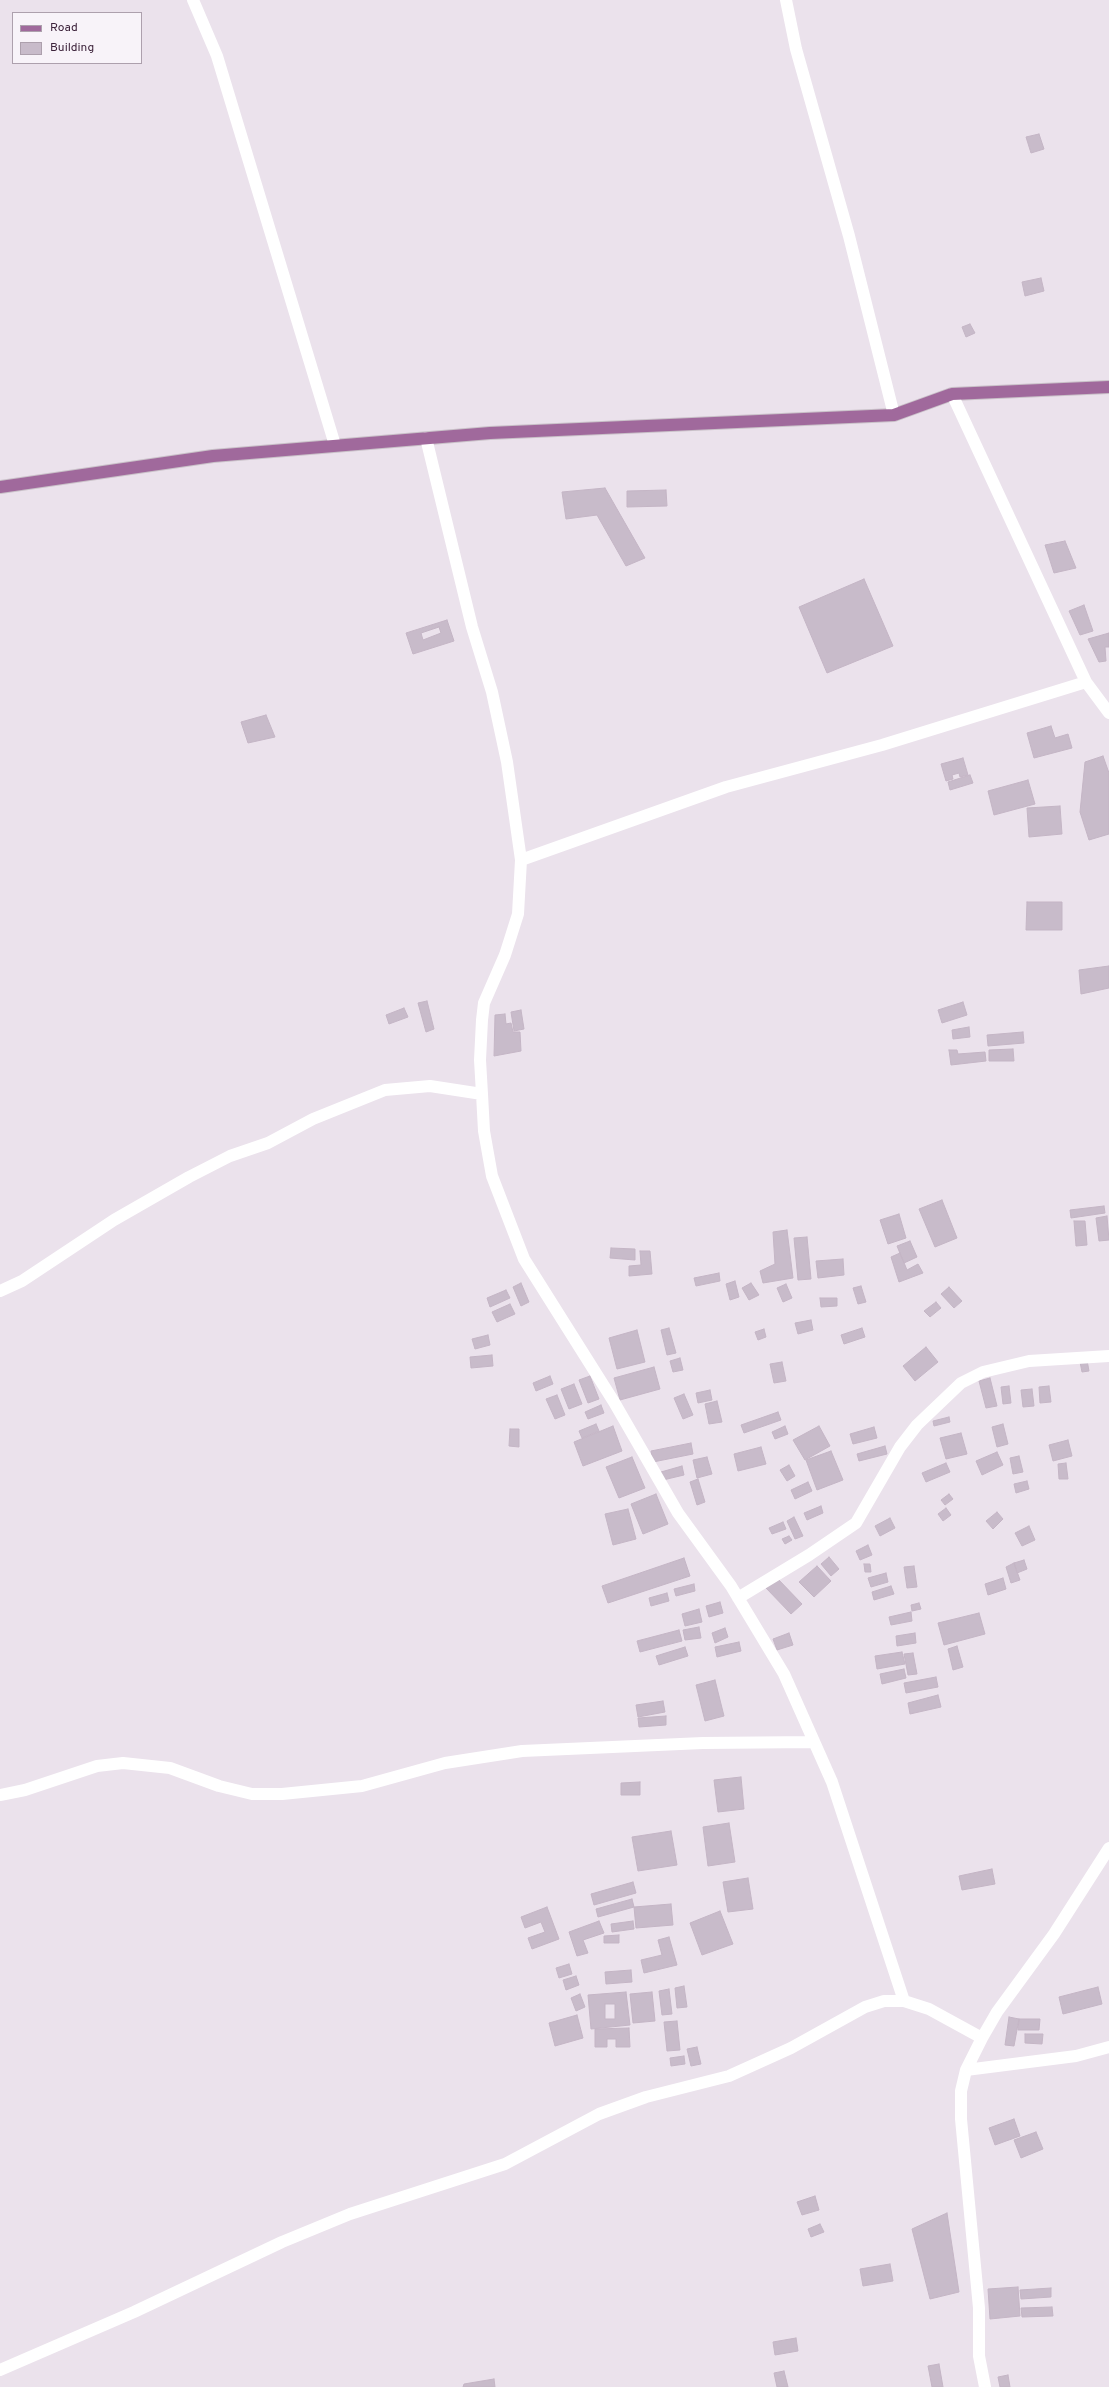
<!DOCTYPE html>
<html>
<head>
<meta charset="utf-8">
<style>
  body { margin:0 }
  #map { position:relative; width:1109px; height:2387px; overflow:hidden; background:#ebe2ec; font-family:Overpass,sans-serif }
  canvas { display:block }
  .legend { position:absolute; left:12px; top:12px; width:130px; height:52px; box-sizing:border-box; background:#f8f3f9; border:1px solid #ada0ad; margin:0; padding:5px 7px; list-style:none; font-size:12px; color:#3d233b }
  .legend li { display:flex; align-items:center; gap:8px; height:20px }
  .legend b { width:20px; border:1px solid #ada0ad }
</style>
</head>
<body>
<div id="map">
<canvas width="1109" height="2387"></canvas>
<ul class="legend">
<li><b style="height:5px;background:#a0699c"></b>Road</li>
<li><b style="height:11px;background:#c8bbca"></b>Building</li>
</ul>
</div>
<script>
const ctx = document.querySelector('canvas').getContext('2d');
ctx.lineJoin = 'round';
function fill(path, color) { ctx.fillStyle = color; ctx.fill(path, 'evenodd'); }
const poly = rows => new Path2D(rows.map(r => 'M' + r).join(''));
function stroke(path, color, width, dash) { ctx.strokeStyle = color; ctx.lineWidth = width; ctx.lineCap = dash ? 'butt' : 'round'; ctx.setLineDash(dash || []); ctx.stroke(path); }
const building = poly([
  [1039,134,1044,149,1031,153,1026,137,1039,134],
  [1041,278,1044,291,1025,296,1022,282,1041,278],
  [970,324,975,333,966,337,962,327,970,324],
  [605,488,645,558,626,566,597,515,566,519,562,492,605,488],
  [666,490,667,506,627,507,627,491,666,490],
  [1065,541,1076,568,1054,573,1045,545,1065,541],
  [864,579,893,646,827,673,799,607,864,579],
  [1084,605,1093,631,1080,635,1069,611,1084,605],
  [447,620,454,641,413,654,406,633,447,620],
  [439,627,441,633,423,640,421,633,439,627],
  [1109,633,1109,647,1105,647,1106,661,1099,662,1088,639,1109,633],
  [266,715,275,737,248,743,241,722,266,715],
  [1051,726,1055,738,1068,734,1072,748,1034,758,1027,733,1051,726],
  [1103,756,1109,773,1109,834,1089,840,1080,812,1085,762,1103,756],
  [963,758,968,775,960,777,959,773,952,775,953,779,946,781,941,764,963,758],
  [970,775,973,783,950,790,948,782,970,775],
  [1028,780,1035,804,994,815,988,791,1028,780],
  [1060,806,1062,834,1029,837,1027,808,1060,806],
  [1027,902,1062,902,1062,930,1026,930,1027,902],
  [1109,966,1109,988,1081,994,1079,970,1109,966],
  [427,1001,434,1029,426,1032,418,1003,427,1001],
  [963,1002,967,1015,942,1023,938,1010,963,1002],
  [404,1008,408,1017,389,1024,386,1015,404,1008],
  [521,1010,524,1029,514,1031,511,1012,521,1010],
  [505,1014,506,1024,511,1023,513,1032,520,1032,521,1051,494,1056,495,1015,505,1014],
  [969,1027,970,1037,953,1039,952,1030,969,1027],
  [1023,1032,1024,1043,988,1046,987,1035,1023,1032],
  [1013,1049,1014,1061,989,1061,989,1050,1013,1049],
  [949,1050,957,1050,958,1054,985,1052,986,1061,951,1065,949,1050],
  [942,1200,957,1238,935,1247,919,1209,942,1200],
  [1104,1206,1105,1213,1071,1218,1070,1210,1104,1206],
  [899,1214,906,1238,888,1244,880,1220,899,1214],
  [1107,1216,1109,1240,1099,1241,1096,1218,1107,1216],
  [1074,1221,1085,1221,1087,1245,1076,1246,1074,1221],
  [787,1230,793,1278,763,1283,760,1271,775,1264,773,1232,787,1230],
  [807,1237,811,1279,798,1280,794,1238,807,1237],
  [910,1241,917,1257,904,1263,897,1246,910,1241],
  [611,1248,635,1249,635,1260,610,1258,611,1248],
  [640,1251,650,1251,652,1274,629,1276,629,1266,641,1265,640,1251],
  [900,1253,907,1270,918,1264,923,1273,899,1282,891,1257,900,1253],
  [843,1259,844,1275,818,1278,816,1261,843,1259],
  [719,1273,720,1281,696,1286,694,1278,719,1273],
  [735,1281,739,1297,730,1300,726,1284,735,1281],
  [521,1283,529,1302,521,1306,513,1287,521,1283],
  [751,1283,759,1295,749,1300,742,1288,751,1283],
  [786,1284,792,1298,783,1302,777,1288,786,1284],
  [861,1286,866,1302,858,1304,853,1288,861,1286],
  [949,1287,962,1301,954,1308,941,1294,949,1287],
  [506,1290,510,1298,490,1307,487,1298,506,1290],
  [820,1298,837,1298,837,1306,821,1307,820,1298],
  [936,1302,941,1308,930,1317,924,1311,936,1302],
  [510,1304,515,1314,497,1322,492,1312,510,1304],
  [811,1320,813,1330,798,1334,795,1323,811,1320],
  [669,1328,676,1353,667,1355,661,1330,669,1328],
  [862,1328,865,1337,844,1344,841,1335,862,1328],
  [764,1329,766,1337,758,1340,755,1332,764,1329],
  [637,1330,645,1362,617,1369,609,1338,637,1330],
  [488,1335,490,1345,475,1349,472,1339,488,1335],
  [926,1347,938,1362,915,1381,903,1366,926,1347],
  [492,1355,493,1366,471,1368,470,1357,492,1355],
  [680,1358,683,1370,673,1372,670,1361,680,1358],
  [1087,1360,1089,1371,1082,1372,1080,1362,1087,1360],
  [782,1362,786,1381,774,1383,770,1364,782,1362],
  [654,1367,660,1389,620,1400,614,1378,654,1367],
  [550,1376,553,1384,536,1391,533,1383,550,1376],
  [590,1376,599,1399,588,1403,579,1380,590,1376],
  [990,1378,997,1406,986,1408,979,1381,990,1378],
  [574,1384,582,1404,569,1409,561,1389,574,1384],
  [1009,1386,1011,1403,1003,1404,1001,1387,1009,1386],
  [1049,1386,1051,1402,1040,1403,1039,1387,1049,1386],
  [1032,1389,1034,1406,1023,1407,1021,1390,1032,1389],
  [710,1390,712,1400,698,1403,696,1393,710,1390],
  [684,1394,693,1415,683,1419,674,1398,684,1394],
  [557,1395,565,1415,555,1419,546,1399,557,1395],
  [717,1401,722,1422,709,1424,705,1404,717,1401],
  [601,1405,604,1413,588,1419,585,1412,601,1405],
  [778,1412,781,1420,744,1433,741,1425,778,1412],
  [949,1417,950,1422,934,1426,933,1421,949,1417],
  [596,1424,599,1431,582,1438,579,1431,596,1424],
  [1003,1424,1008,1444,997,1447,992,1427,1003,1424],
  [613,1426,622,1451,583,1466,574,1442,613,1426],
  [785,1426,788,1434,775,1439,772,1432,785,1426],
  [819,1426,830,1446,805,1460,793,1440,819,1426],
  [874,1427,877,1438,853,1444,850,1434,874,1427],
  [510,1429,519,1429,519,1447,509,1446,510,1429],
  [961,1433,967,1454,946,1459,940,1438,961,1433],
  [1068,1440,1072,1456,1053,1461,1049,1445,1068,1440],
  [691,1443,693,1454,653,1462,651,1451,691,1443],
  [885,1446,887,1454,859,1461,857,1454,885,1446],
  [761,1447,766,1464,738,1471,734,1454,761,1447],
  [831,1451,843,1480,817,1490,806,1460,831,1451],
  [997,1452,1003,1465,982,1475,976,1461,997,1452],
  [1019,1456,1023,1472,1013,1474,1010,1458,1019,1456],
  [632,1457,645,1488,619,1498,606,1467,632,1457],
  [707,1457,712,1474,697,1478,693,1460,707,1457],
  [946,1463,950,1472,926,1482,922,1473,946,1463],
  [1066,1463,1068,1479,1059,1479,1058,1464,1066,1463],
  [789,1465,795,1476,787,1481,780,1470,789,1465],
  [682,1466,684,1475,663,1480,661,1472,682,1466],
  [698,1479,705,1502,697,1505,690,1482,698,1479],
  [1027,1481,1029,1489,1016,1493,1014,1484,1027,1481],
  [808,1482,812,1491,795,1499,791,1490,808,1482],
  [656,1494,668,1524,643,1534,631,1504,656,1494],
  [949,1494,953,1499,945,1505,941,1500,949,1494],
  [821,1506,823,1513,807,1520,804,1513,821,1506],
  [946,1508,951,1515,943,1521,938,1514,946,1508],
  [628,1509,636,1539,613,1545,605,1514,628,1509],
  [997,1512,1003,1519,993,1529,986,1521,997,1512],
  [794,1517,803,1536,795,1539,787,1521,794,1517],
  [890,1518,895,1528,880,1536,875,1526,890,1518],
  [783,1522,786,1529,772,1534,769,1528,783,1522],
  [1029,1526,1035,1540,1022,1546,1015,1533,1029,1526],
  [789,1536,792,1540,785,1544,782,1539,789,1536],
  [868,1545,872,1555,860,1560,856,1551,868,1545],
  [829,1557,839,1569,831,1576,821,1564,829,1557],
  [684,1558,690,1576,608,1603,602,1586,684,1558],
  [1024,1560,1027,1569,1017,1573,1014,1563,1024,1560],
  [1014,1563,1020,1580,1011,1583,1006,1567,1014,1563],
  [864,1564,870,1564,871,1572,865,1572,864,1564],
  [817,1566,831,1581,814,1597,799,1582,817,1566],
  [914,1566,917,1587,907,1588,904,1567,914,1566],
  [886,1573,888,1582,871,1587,868,1578,886,1573],
  [777,1578,802,1604,791,1614,766,1588,777,1578],
  [1003,1578,1006,1589,988,1595,985,1584,1003,1578],
  [694,1584,695,1591,676,1596,674,1589,694,1584],
  [891,1586,894,1594,874,1600,872,1592,891,1586],
  [667,1593,669,1601,651,1606,649,1598,667,1593],
  [720,1602,723,1613,709,1617,706,1606,720,1602],
  [919,1603,921,1609,912,1611,911,1605,919,1603],
  [699,1609,702,1622,685,1626,682,1614,699,1609],
  [911,1612,912,1621,891,1625,889,1617,911,1612],
  [979,1613,985,1634,944,1645,938,1623,979,1613],
  [699,1627,701,1638,685,1640,683,1630,699,1627],
  [725,1628,728,1637,715,1643,712,1633,725,1628],
  [679,1630,682,1641,640,1652,637,1641,679,1630],
  [789,1633,793,1645,777,1650,773,1639,789,1633],
  [915,1633,916,1643,897,1646,896,1636,915,1633],
  [739,1642,741,1651,717,1657,715,1647,739,1642],
  [957,1646,963,1667,953,1670,948,1649,957,1646],
  [685,1647,688,1656,659,1665,656,1656,685,1647],
  [902,1652,905,1664,877,1669,875,1656,902,1652],
  [913,1653,917,1674,908,1675,904,1654,913,1653],
  [904,1669,906,1678,882,1684,880,1674,904,1669],
  [936,1677,938,1687,906,1693,904,1683,936,1677],
  [715,1680,724,1716,705,1721,696,1685,715,1680],
  [938,1695,941,1707,910,1714,908,1703,938,1695],
  [663,1701,665,1712,638,1717,636,1705,663,1701],
  [666,1716,666,1725,639,1727,638,1718,666,1716],
  [741,1777,744,1809,718,1812,714,1780,741,1777],
  [640,1782,640,1795,621,1795,621,1783,640,1782],
  [729,1823,735,1862,708,1866,703,1827,729,1823],
  [671,1831,677,1865,638,1871,632,1837,671,1831],
  [992,1869,995,1884,962,1890,959,1876,992,1869],
  [748,1878,753,1909,728,1912,723,1882,748,1878],
  [633,1882,636,1893,594,1905,591,1894,633,1882],
  [632,1899,634,1907,598,1917,596,1909,632,1899],
  [671,1904,673,1925,636,1928,634,1907,671,1904],
  [547,1907,559,1939,532,1949,528,1938,545,1932,541,1922,525,1928,521,1917,547,1907],
  [720,1911,733,1944,702,1955,690,1923,720,1911],
  [599,1921,604,1933,583,1940,588,1953,577,1956,569,1932,599,1921],
  [633,1921,634,1929,612,1932,611,1924,633,1921],
  [619,1935,619,1943,604,1943,604,1936,619,1935],
  [669,1937,677,1965,644,1973,641,1960,662,1955,658,1940,669,1937],
  [569,1964,572,1974,559,1978,556,1968,569,1964],
  [631,1970,632,1982,606,1984,605,1972,631,1970],
  [576,1976,579,1985,566,1990,563,1980,576,1976],
  [684,1986,687,2007,677,2008,675,1988,684,1986],
  [1098,1987,1102,2004,1063,2014,1059,1997,1098,1987],
  [669,1989,672,2014,662,2015,659,1991,669,1989],
  [626,1992,630,2025,591,2029,588,1995,626,1992],
  [605,2004,615,2004,615,2019,605,2019,605,2004],
  [652,1992,655,2021,633,2023,630,1994,652,1992],
  [580,1994,585,2007,576,2011,571,1998,580,1994],
  [577,2015,583,2038,555,2046,549,2023,577,2015],
  [1009,2017,1019,2019,1014,2046,1005,2045,1009,2017],
  [1019,2019,1040,2019,1039,2030,1018,2030,1019,2019],
  [677,2021,680,2050,667,2051,664,2022,677,2021],
  [629,2028,630,2047,616,2047,616,2039,607,2039,607,2047,595,2047,595,2029,629,2028],
  [1025,2034,1043,2034,1042,2044,1025,2043,1025,2034],
  [697,2047,701,2064,691,2066,687,2049,697,2047],
  [684,2056,685,2064,671,2066,670,2058,684,2056],
  [1014,2119,1020,2136,995,2145,989,2128,1014,2119],
  [1036,2132,1043,2149,1021,2158,1014,2140,1036,2132],
  [815,2196,819,2210,802,2215,797,2202,815,2196],
  [947,2213,959,2292,930,2299,912,2229,947,2213],
  [820,2224,824,2232,811,2237,808,2229,820,2224],
  [890,2264,893,2281,863,2286,860,2269,890,2264],
  [1018,2287,1020,2316,990,2319,988,2289,1018,2287],
  [1051,2288,1051,2297,1021,2299,1020,2290,1051,2288],
  [1052,2307,1053,2316,1022,2317,1021,2308,1052,2307],
  [796,2338,798,2351,775,2355,773,2342,796,2338],
  [939,2364,943,2387,932,2387,928,2366,939,2364],
  [784,2371,788,2387,777,2387,774,2373,784,2371],
  [1008,2375,1010,2387,1000,2387,998,2377,1008,2375],
  [494,2379,495,2387,463,2387,464,2384,494,2379]
]);
fill(building, '#c8bbca');
stroke(building, '#c4b5c5', 1);
const primary = poly([
  [0,487,213,456,490,433,894,415,952,394,1109,387]
]);
stroke(primary, '#c9c1c8', 14);
stroke(poly([
  [193,0,217,56,335,445],
  [786,0,796,49,849,236,894,415],
  [952,394,1086,682,1109,713],
  [426,438,472,627,492,692,507,762,521,860,518,914,505,955,484,1003,482,1020,480,1060,482,1094,484,1131,492,1176,524,1259,614,1402,678,1513,731,1586,784,1674,832,1782,904,2001],
  [521,860,726,787,882,745,1086,682],
  [0,1291,22,1281,114,1220,189,1177,230,1156,268,1143,313,1119,385,1090,430,1086,482,1094],
  [738,1598,809,1555,856,1523,900,1447,917,1425,961,1383,983,1372,1029,1361,1109,1356],
  [0,1795,25,1790,97,1766,123,1763,170,1768,219,1786,252,1794,282,1794,362,1786,445,1763,522,1751,703,1743,814,1742],
  [966,2070,1076,2056,1109,2047],
  [0,2370,134,2312,282,2242,350,2214,505,2164,599,2114,646,2097,729,2076,791,2048,865,2007,884,2001,904,2001,929,2009,982,2038],
  [985,2387,979,2356,979,2308,961,2119,961,2091,966,2070,982,2038,997,2012,1054,1934,1109,1848]
]), '#fff', 12);
stroke(primary, '#a0699c', 12);
</script>
</body>
</html>
